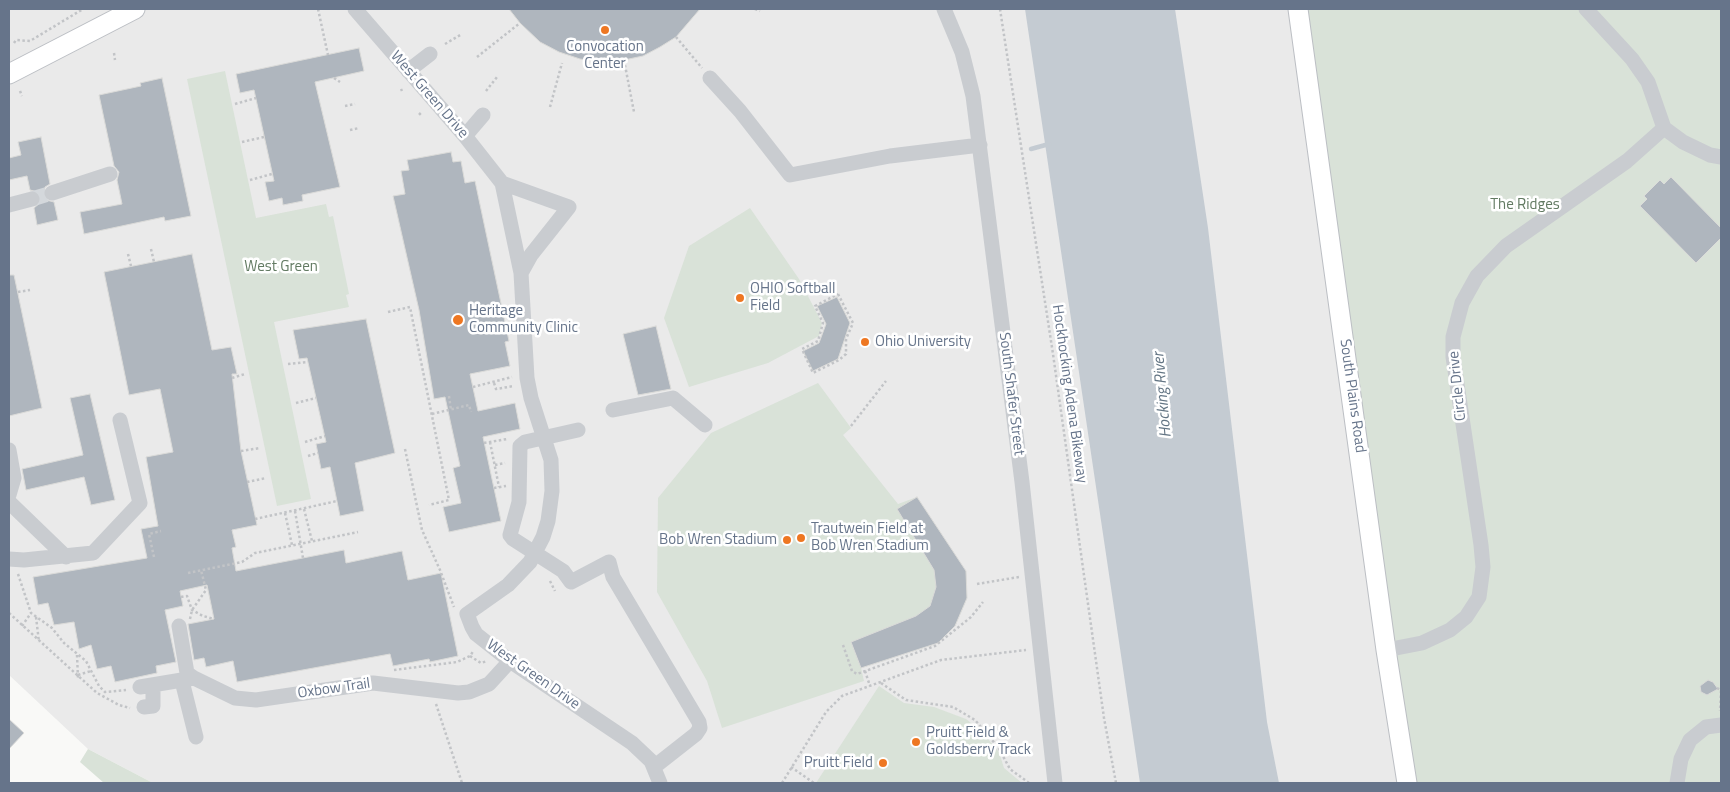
<!DOCTYPE html>
<html>
<head>
<meta charset="utf-8">
<style>
  body { margin:0 }
  #map { position:relative; width:1730px; height:792px; overflow:hidden; background:#f9f9f7; font-family:"Titillium Web",sans-serif }
  canvas { display:block }
  .frame { position:absolute; inset:0; border:10px solid #66748a; pointer-events:none }
</style>
</head>
<body>
<div id="map">
<canvas width="1730" height="792"></canvas>
<div class="frame"></div>
</div>
<script>
const ctx = document.querySelector('canvas').getContext('2d');
ctx.lineJoin = 'round';
function fill(path, color) { ctx.fillStyle = color; ctx.fill(path, 'evenodd'); }
const poly = rows => new Path2D(rows.map(r => 'M' + r).join(''));
function stroke(path, color, width, dash) { ctx.strokeStyle = color; ctx.lineWidth = width; ctx.lineCap = dash ? 'butt' : 'round'; ctx.setLineDash(dash || []); ctx.stroke(path); }
function drawText(font, color, halo, rows, align = 'center') {
  ctx.font = font + ' "Titillium Web",sans-serif'; ctx.lineWidth = 5; ctx.setLineDash([]); ctx.textBaseline = 'middle'; ctx.strokeStyle = halo; ctx.fillStyle = color; for (const [text, x, y, turn = 0] of rows) {
    ctx.save(); ctx.translate(x, y); ctx.rotate((+turn || 0) * Math.PI / 180); ctx.textAlign = isNaN(turn) ? turn : align; if (halo) ctx.strokeText(text, 0, 0); ctx.fillText(text, 0, 0); ctx.restore();
  }
}
fill(poly([
  [9,9,1721,9,1721,783,153,783,88,749,9,675]
]), '#eaeaea');
fill(poly([
  [1298,9,1721,9,1721,783,1407,783],
  [225,71,256,218,326,204,329,217,333,216,349,294,346,295,349,307,274,322,311,499,277,506,187,79],
  [750,208,799,279,822,323,819,336,768,363,689,387,664,318,689,246],
  [818,383,851,428,843,435,898,504,917,497,965,571,967,598,955,626,938,643,861,668,864,681,722,728,707,681,657,592,658,498,711,433],
  [879,686,904,703,934,707,966,719,981,731,999,752,1004,768,1022,783,816,783],
  [88,749,153,783,104,783,80,762]
]), '#d9e2d8');
fill(poly([
  [1025,9,1175,9,1208,228,1267,722,1279,783,1140,783]
]), '#c4cbd2');
stroke(poly([
  [1031,149,1049,144]
]), '#c4cbd2', 4.5);
const building = poly([
  [509,9,700,9,676,37,660,47,643,56,624,60,602,62,580,59,559,52,540,42,520,23,509,9],
  [359,48,364,71,315,82,340,187,302,195,303,201,283,205,282,198,269,201,265,182,274,181,254,90,240,93,236,74,359,48],
  [162,78,191,216,165,221,164,217,84,234,80,212,122,204,117,180,119,172,114,166,99,95,141,86,140,83,162,78],
  [41,137,50,184,45,187,43,195,46,200,54,202,58,220,37,225,34,208,41,202,41,196,38,192,30,190,27,176,9,180,9,158,21,155,18,142,41,137],
  [451,152,453,162,461,161,465,183,475,181,509,341,505,342,510,366,470,374,478,411,515,403,520,429,483,437,501,521,449,532,443,507,461,503,453,468,460,466,445,397,434,399,419,310,393,196,405,194,401,171,409,170,407,160,451,152],
  [1671,177,1721,228,1721,238,1696,263,1640,206,1647,199,1644,196,1660,180,1664,184,1671,177],
  [192,254,212,350,231,347,237,374,232,374,241,451,257,525,232,530,236,547,232,548,236,571,344,550,346,563,402,551,408,580,441,573,458,656,430,662,429,659,393,666,390,654,237,682,233,661,206,667,204,658,194,660,188,624,214,619,207,585,180,591,183,606,165,610,176,662,156,666,157,673,115,682,111,666,97,669,91,645,79,649,74,622,54,625,48,603,38,605,33,577,147,558,141,529,158,526,146,457,173,452,160,389,129,395,104,272,192,254],
  [9,275,14,275,42,408,9,416,9,275],
  [837,297,850,323,838,359,813,371,803,351,819,343,826,324,817,306,837,297],
  [366,319,395,453,355,463,364,511,340,516,330,467,321,469,316,444,326,442,307,358,299,359,293,330,366,319],
  [656,326,671,389,638,395,623,334,656,326],
  [90,394,115,500,91,505,84,477,26,490,22,469,83,455,70,398,90,394],
  [917,497,966,571,967,598,955,626,938,643,861,668,851,642,916,616,930,606,936,587,934,570,897,509,917,497],
  [1708,680,1713,682,1718,689,1707,695,1701,692,1700,686,1708,680],
  [9,719,24,733,9,749,9,719]
]);
fill(building, '#afb6be');
stroke(building, '#dbdbd9', 1);
stroke(poly([
  [32,199,52,193]
]), '#d4d8dc', 15, [15, 8]);
const major = poly([
  [1298,9,1386,650,1407,783],
  [9,74,135,9]
]);
stroke(major, '#bcbfc4', 21);
stroke(poly([
  [318,9,328,55],
  [755,9,760,11],
  [1000,9,1053,354,1104,718,1116,783],
  [676,37,702,68],
  [14,43,16,40,30,41,83,9],
  [445,44,462,34],
  [114,53,115,60],
  [477,57,520,23],
  [624,60,634,112],
  [334,78,340,82],
  [401,89,402,91],
  [20,91,22,96],
  [486,91,497,77],
  [235,104,256,98],
  [345,106,355,104],
  [550,107,562,63],
  [419,113,421,115],
  [350,130,359,128],
  [242,142,264,137],
  [250,180,272,174],
  [151,249,154,262],
  [128,254,131,266],
  [18,292,30,290],
  [838,294,853,323,846,339,846,354,839,360,813,373,802,349,818,341,823,323,815,306,838,294],
  [388,312,410,307,449,500,429,505],
  [288,364,307,362],
  [232,378,245,374],
  [494,383,496,389,514,386],
  [473,387,512,377],
  [449,396,451,410],
  [296,403,316,398],
  [432,414,469,405,471,412],
  [851,426,886,381],
  [305,442,325,436],
  [490,442,499,487],
  [484,443,507,439],
  [405,449,422,530,440,570,454,607],
  [241,451,260,448],
  [308,456,318,453],
  [495,465,505,463],
  [247,482,266,478],
  [494,488,506,486],
  [304,509,312,541],
  [285,513,292,545],
  [255,519,337,501],
  [154,557,149,534,161,531],
  [188,573,242,562,255,553,358,532],
  [18,574,31,613,52,628,64,643,86,661,99,686,105,692,126,690],
  [550,581,555,591],
  [977,584,1019,577],
  [181,597,187,596,192,610,203,616,214,619],
  [9,613,97,693,119,705,130,708],
  [36,617,39,642],
  [190,619,192,610,206,590,201,570],
  [22,626,31,613],
  [843,645,852,671,857,674,935,646,971,617,983,602],
  [77,655,78,678],
  [470,656,481,663,487,661],
  [394,670,457,662,470,656,474,650],
  [865,671,870,686],
  [78,675,91,671],
  [881,683,906,700,953,707,975,720,998,747,1010,769,1029,783],
  [1717,688,1721,690,1720,711],
  [436,704,462,783],
  [791,767,814,783],
  [782,783,826,712,842,696,941,660,1026,650]
]), '#c2c4c7', 2.5, [2.5, 2.5]);
stroke(poly([
  [355,9,465,136,502,183,521,273,527,378,531,398,551,460,552,491,548,521,543,537,530,562,508,585,467,614,472,627,476,634,510,661,632,743,651,761,660,783],
  [944,9,962,52,973,96,1022,482,1055,783],
  [1586,9,1632,59,1648,82,1664,128,1683,142,1710,155,1721,157],
  [408,71,430,54],
  [710,78,740,111,790,175,890,156,980,145],
  [465,136,483,115],
  [502,183,569,207,531,255,521,273],
  [52,193,110,174],
  [9,205,32,199],
  [613,410,673,398,705,425],
  [578,430,525,442,520,446,519,502,510,535,513,539,563,571,571,582,609,562,613,577,699,722,700,728,696,734,654,767],
  [9,450,14,478,9,495],
  [9,502,66,557],
  [9,559,24,560,93,553,140,503,120,420],
  [179,626,187,673,194,678],
  [1386,650,1422,643,1450,630,1466,617,1479,597,1483,567,1481,545,1453,357,1453,337,1462,303,1477,276,1506,246,1627,161,1664,128],
  [182,681,196,737],
  [140,687,194,678,235,698,256,700,373,683,458,693,469,692,489,684,510,661],
  [144,707,153,706,153,686],
  [1677,783,1681,759,1690,740,1706,727,1721,725]
]), '#c9ccd0', 15);
stroke(major, '#fff', 19);
stroke(poly([
  [295,511,303,558]
]), '#c2c4c7', 2.5, [2.5, 2.5]);
for (const [x, y, r, color] of [
  [605,30,5,"#e72"],
  [740,298,5,"#e72"],
  [458,320,6,"#e72"],
  [865,342,5,"#e72"],
  [801,538,5,"#e72"],
  [787,540,5,"#e72"],
  [916,742,5,"#e72"],
  [883,763,5,"#e72"]
]) { const dot = new Path2D(); dot.arc(x, y, r, 0, 2 * Math.PI); ctx.fillStyle = color; ctx.fill(dot); stroke(dot, '#fff', 2); }
drawText('15px', '#66748a', '#fff', [
  ["Convocation",605,47,"center"],
  ["Center",605,64,"center"],
  ["OHIO Softball",750,289],
  ["Field",750,306],
  ["Heritage",469,311],
  ["Community Clinic",469,328],
  ["Ohio University",875,342],
  ["Trautwein Field at",811,529],
  ["Bob Wren Stadium",811,546],
  ["Bob Wren Stadium",777,540,"right"],
  ["Pruitt Field &",926,733],
  ["Goldsberry Track",926,750],
  ["Pruitt Field",873,763,"right"]
], 'left');
drawText('15px', '#66748a', '#fff', [
  ["West Green Drive",429,95,49],
  ["Circle Drive",1458,386,-96],
  ["South Shafer Street",1011,394,83],
  ["Hockhocking Adena Bikeway",1069,394,82],
  ["South Plains Road",1352,396,82],
  ["West Green Drive",533,675,35],
  ["Oxbow Trail",334,689,-8]
]);
drawText('15px', '#627a62', '#fff', [
  ["The Ridges",1525,205],
  ["West Green",281,267]
]);
drawText('italic 16px', '#637584', '#fff', [
  ["Hocking River",1163,395,-95]
]);
</script>
</body>
</html>
